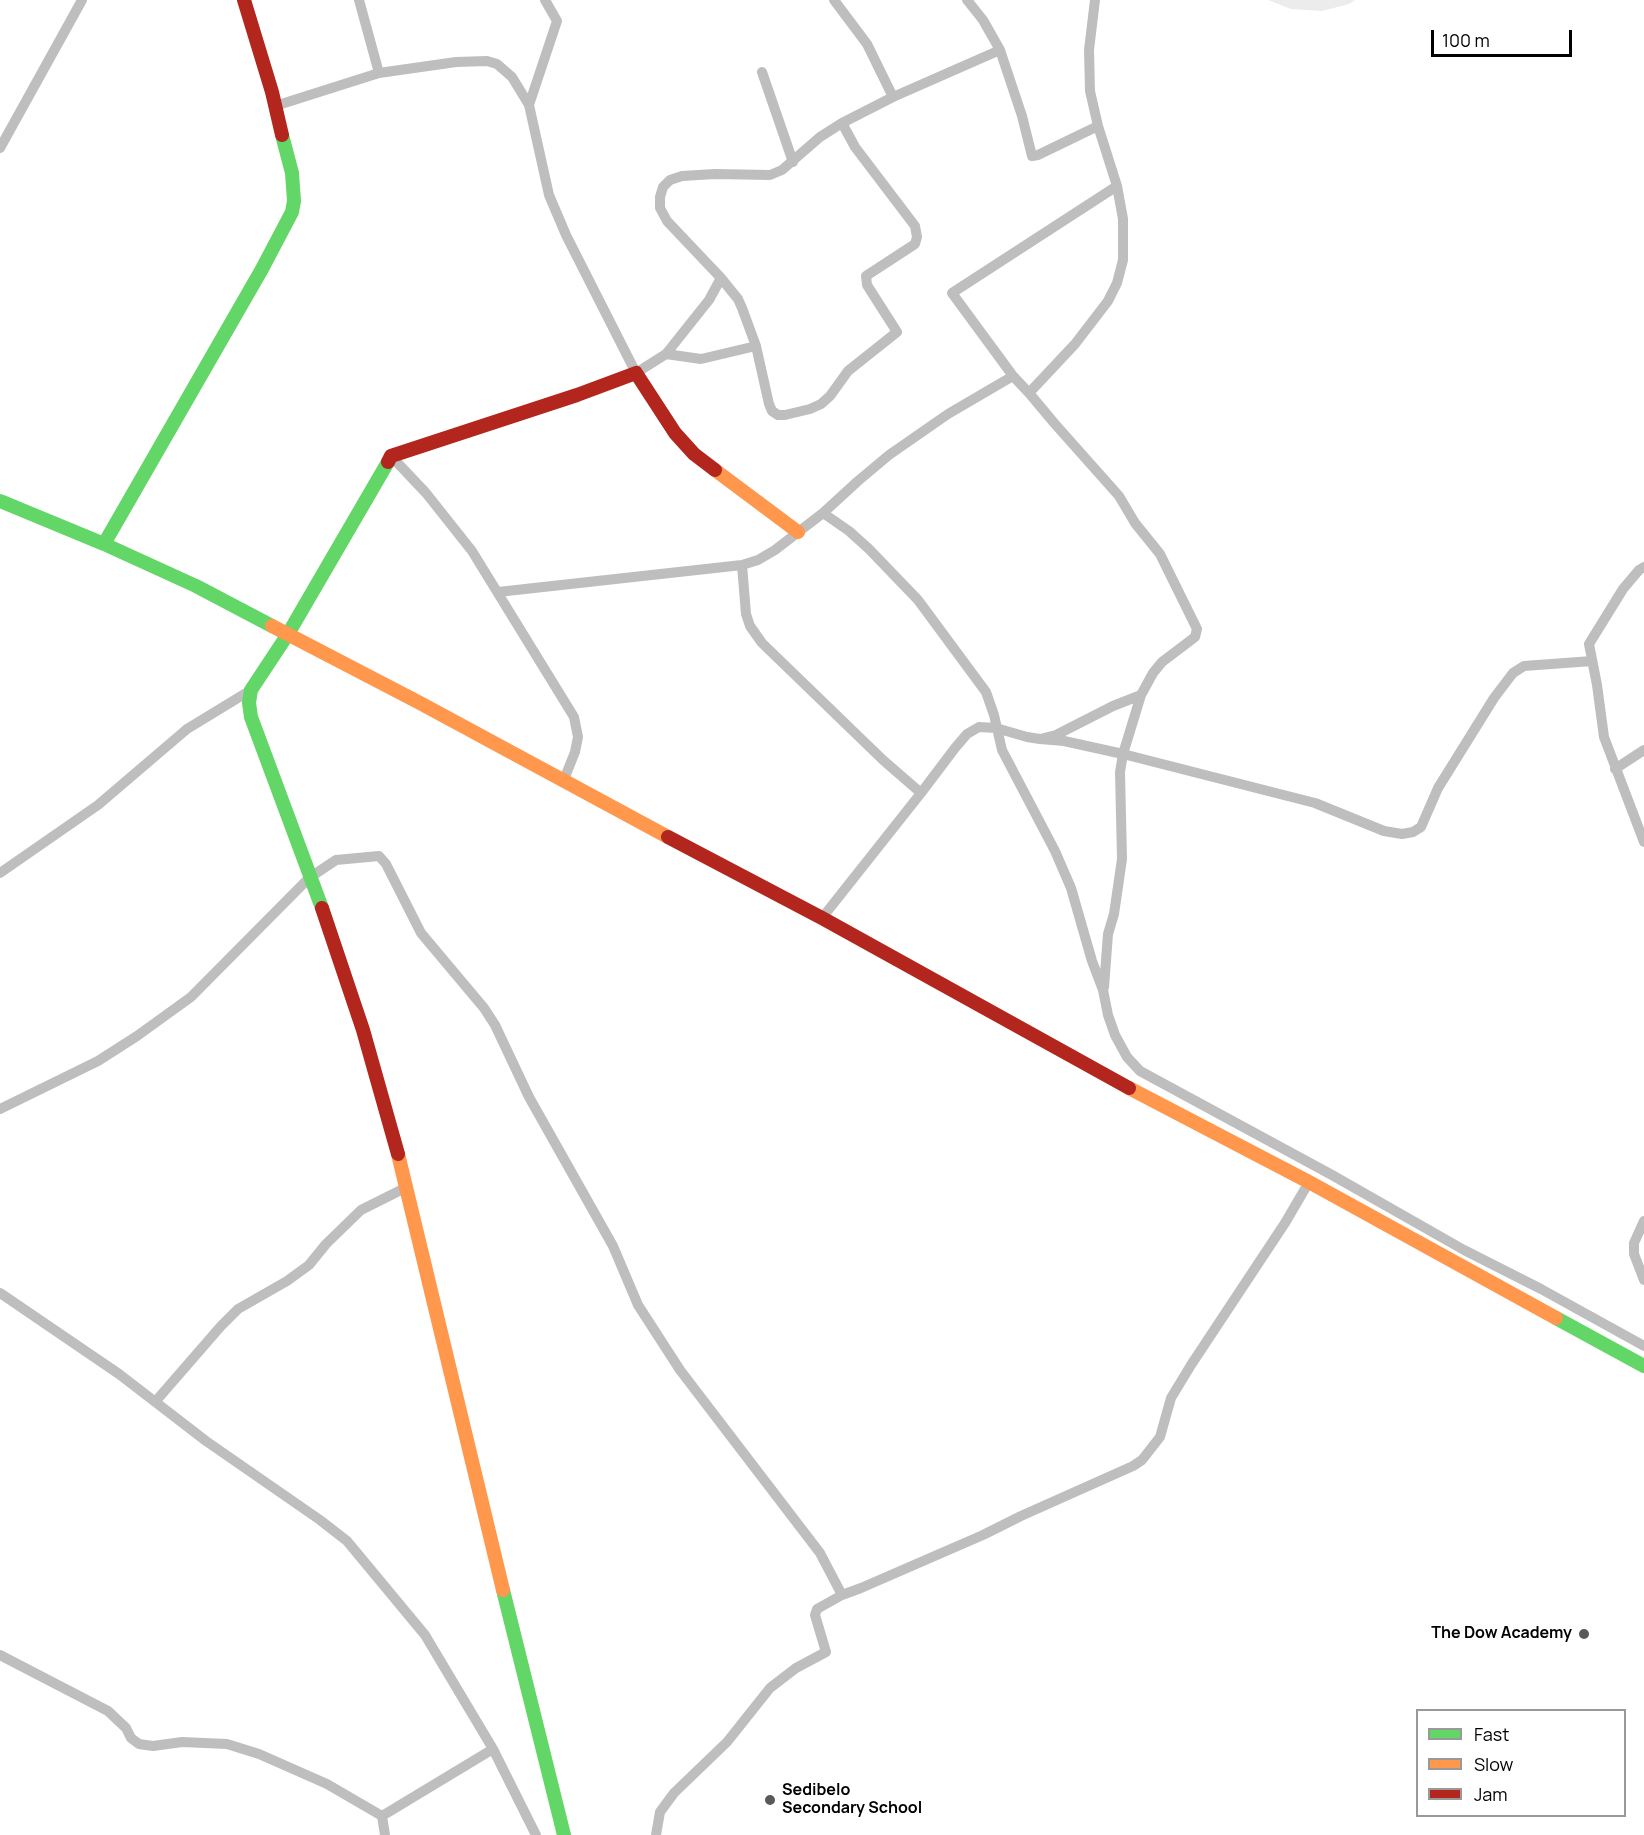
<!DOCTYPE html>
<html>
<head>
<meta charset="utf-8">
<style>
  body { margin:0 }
  #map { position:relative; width:1644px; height:1835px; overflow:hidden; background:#fff; font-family:Manrope,sans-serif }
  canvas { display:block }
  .legend { position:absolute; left:1416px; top:1709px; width:210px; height:108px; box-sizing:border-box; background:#fff; border:2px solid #999; margin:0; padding:8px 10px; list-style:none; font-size:18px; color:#000 }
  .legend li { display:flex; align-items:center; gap:12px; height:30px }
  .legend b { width:30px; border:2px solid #999 }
  .scale { position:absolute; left:1431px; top:30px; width:141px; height:27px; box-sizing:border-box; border:3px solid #000; border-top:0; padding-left:8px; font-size:18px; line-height:21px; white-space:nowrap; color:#000; -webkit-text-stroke:4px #fff; paint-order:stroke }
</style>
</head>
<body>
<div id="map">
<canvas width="1644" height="1835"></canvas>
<ul class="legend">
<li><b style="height:8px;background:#63d668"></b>Fast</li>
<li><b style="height:8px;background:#ff974d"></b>Slow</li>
<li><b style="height:8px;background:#b3261e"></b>Jam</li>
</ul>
<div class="scale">100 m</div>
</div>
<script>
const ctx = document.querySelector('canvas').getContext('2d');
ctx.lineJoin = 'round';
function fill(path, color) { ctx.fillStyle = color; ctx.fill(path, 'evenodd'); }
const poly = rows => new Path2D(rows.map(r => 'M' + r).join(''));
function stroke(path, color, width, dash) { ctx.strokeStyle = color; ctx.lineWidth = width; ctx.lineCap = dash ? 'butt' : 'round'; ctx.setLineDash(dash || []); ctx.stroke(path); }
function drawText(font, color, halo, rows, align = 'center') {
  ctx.font = font + ' Manrope,sans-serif'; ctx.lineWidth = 6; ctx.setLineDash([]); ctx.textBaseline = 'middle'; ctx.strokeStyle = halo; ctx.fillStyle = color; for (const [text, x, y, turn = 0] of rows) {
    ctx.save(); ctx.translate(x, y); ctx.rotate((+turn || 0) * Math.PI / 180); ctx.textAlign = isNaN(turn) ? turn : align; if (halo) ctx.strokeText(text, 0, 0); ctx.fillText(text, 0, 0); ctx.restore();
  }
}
fill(poly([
  [1268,0,1355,0,1349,4,1322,11,1291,9]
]), '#ececec');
stroke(poly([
  [359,0,379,73],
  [834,0,867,44,893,97],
  [967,0,983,20,1000,50,1022,116,1032,156,1038,155,1098,126],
  [762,72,793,162],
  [529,105,557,21,545,0],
  [275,106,379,73,456,62,487,61,497,64,512,77,529,105,549,195,566,235,636,373,666,354,709,300,721,278,667,221,660,208,660,197,663,187,670,180,682,176,715,174,770,175,782,170,820,137,842,123,893,97,1000,50],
  [0,148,82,0],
  [721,278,738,299,742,308,756,346,769,404,772,411,778,415,785,415,810,409,821,404,830,396,848,371,897,332,867,285,866,276,915,244,917,237,915,226,855,147,842,123],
  [666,354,701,359,756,346],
  [1013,376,952,293,1117,186],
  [1029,393,1055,424,1119,496,1135,523,1160,554,1197,629,1195,637,1162,662,1153,673,1141,695,1123,754,1120,772,1122,859,1114,914,1108,934,1104,987],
  [391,456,426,493,472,551,574,717,578,737,575,752,563,782],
  [823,513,849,531,869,549,918,600,986,692,994,715,1002,750,1055,851,1071,888,1092,961,1103,990,1108,1015,1115,1035,1127,1057,1140,1071,1332,1175,1464,1250,1541,1289,1644,1346],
  [1644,567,1639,570,1623,589,1589,644,1597,685,1604,737,1644,842],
  [498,592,742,565],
  [1040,739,1064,741,1123,754,1315,803,1384,831,1402,834,1413,832,1421,827,1438,788,1494,698,1513,673,1524,666,1592,661],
  [1615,769,1644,750],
  [921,793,955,748,967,734,979,727,996,728,1027,737,1040,739,1056,735,1113,706,1141,695],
  [0,873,98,805,187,729,251,690],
  [822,918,921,793,883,760,762,643,750,626,746,614,742,565,758,560,775,550,823,513,858,481,889,455,948,414,989,390,1013,376,1029,393,1075,344,1108,301,1117,283,1123,260,1123,219,1117,186,1098,126,1090,91,1089,50,1095,0],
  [0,1109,98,1061,137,1036,191,997,309,878,336,860,379,856,386,864,421,933,484,1008,495,1025,529,1097,613,1246,638,1305,680,1370,820,1553,842,1595,817,1609,815,1615,826,1652,796,1668,770,1688,727,1742,674,1793,660,1812,656,1835],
  [1644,1221,1634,1243,1634,1254,1644,1280],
  [0,1293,119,1374,206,1441,320,1520,347,1541,425,1635,493,1749,536,1835],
  [155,1402,221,1326,238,1309,287,1281,309,1265,326,1244,361,1210,407,1187],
  [842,1595,861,1588,983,1535,1021,1516,1133,1466,1142,1460,1160,1437,1171,1398,1191,1365,1285,1223,1309,1182],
  [0,1655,108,1711,126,1728,131,1738,139,1744,153,1746,182,1742,227,1744,259,1754,327,1784,382,1816,385,1835],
  [382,1816,493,1749]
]), '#bebebe', 10);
stroke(poly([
  [0,501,104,544,196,586,272,626],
  [104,544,262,269,292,212,294,201,292,173,282,135],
  [322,908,251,717,249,703,251,690,288,634,388,462],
  [1556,1318,1644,1366],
  [503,1590,564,1835]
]), '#63d668', 14);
stroke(poly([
  [715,470,798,532],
  [272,626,420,703,668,837],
  [1129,1088,1309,1182,1556,1318],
  [398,1154,503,1590]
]), '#ff974d', 14);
stroke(poly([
  [244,0,272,92,282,135],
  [388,462,391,456,577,395,636,373,675,433,694,454,715,470],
  [668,837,822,918,1129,1088],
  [322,908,363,1030,398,1154]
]), '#b3261e', 14);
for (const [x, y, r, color] of [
  [1584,1634,6,"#595959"],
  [770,1800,6,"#595959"]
]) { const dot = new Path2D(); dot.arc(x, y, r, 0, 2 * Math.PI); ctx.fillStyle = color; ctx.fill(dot); stroke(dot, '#fff', 2); }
drawText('bold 16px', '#000', '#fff', [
  ["The Dow Academy",1572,1634],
  ["Sedibelo",782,1791,"left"],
  ["Secondary School",782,1809,"left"]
], 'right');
</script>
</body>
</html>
